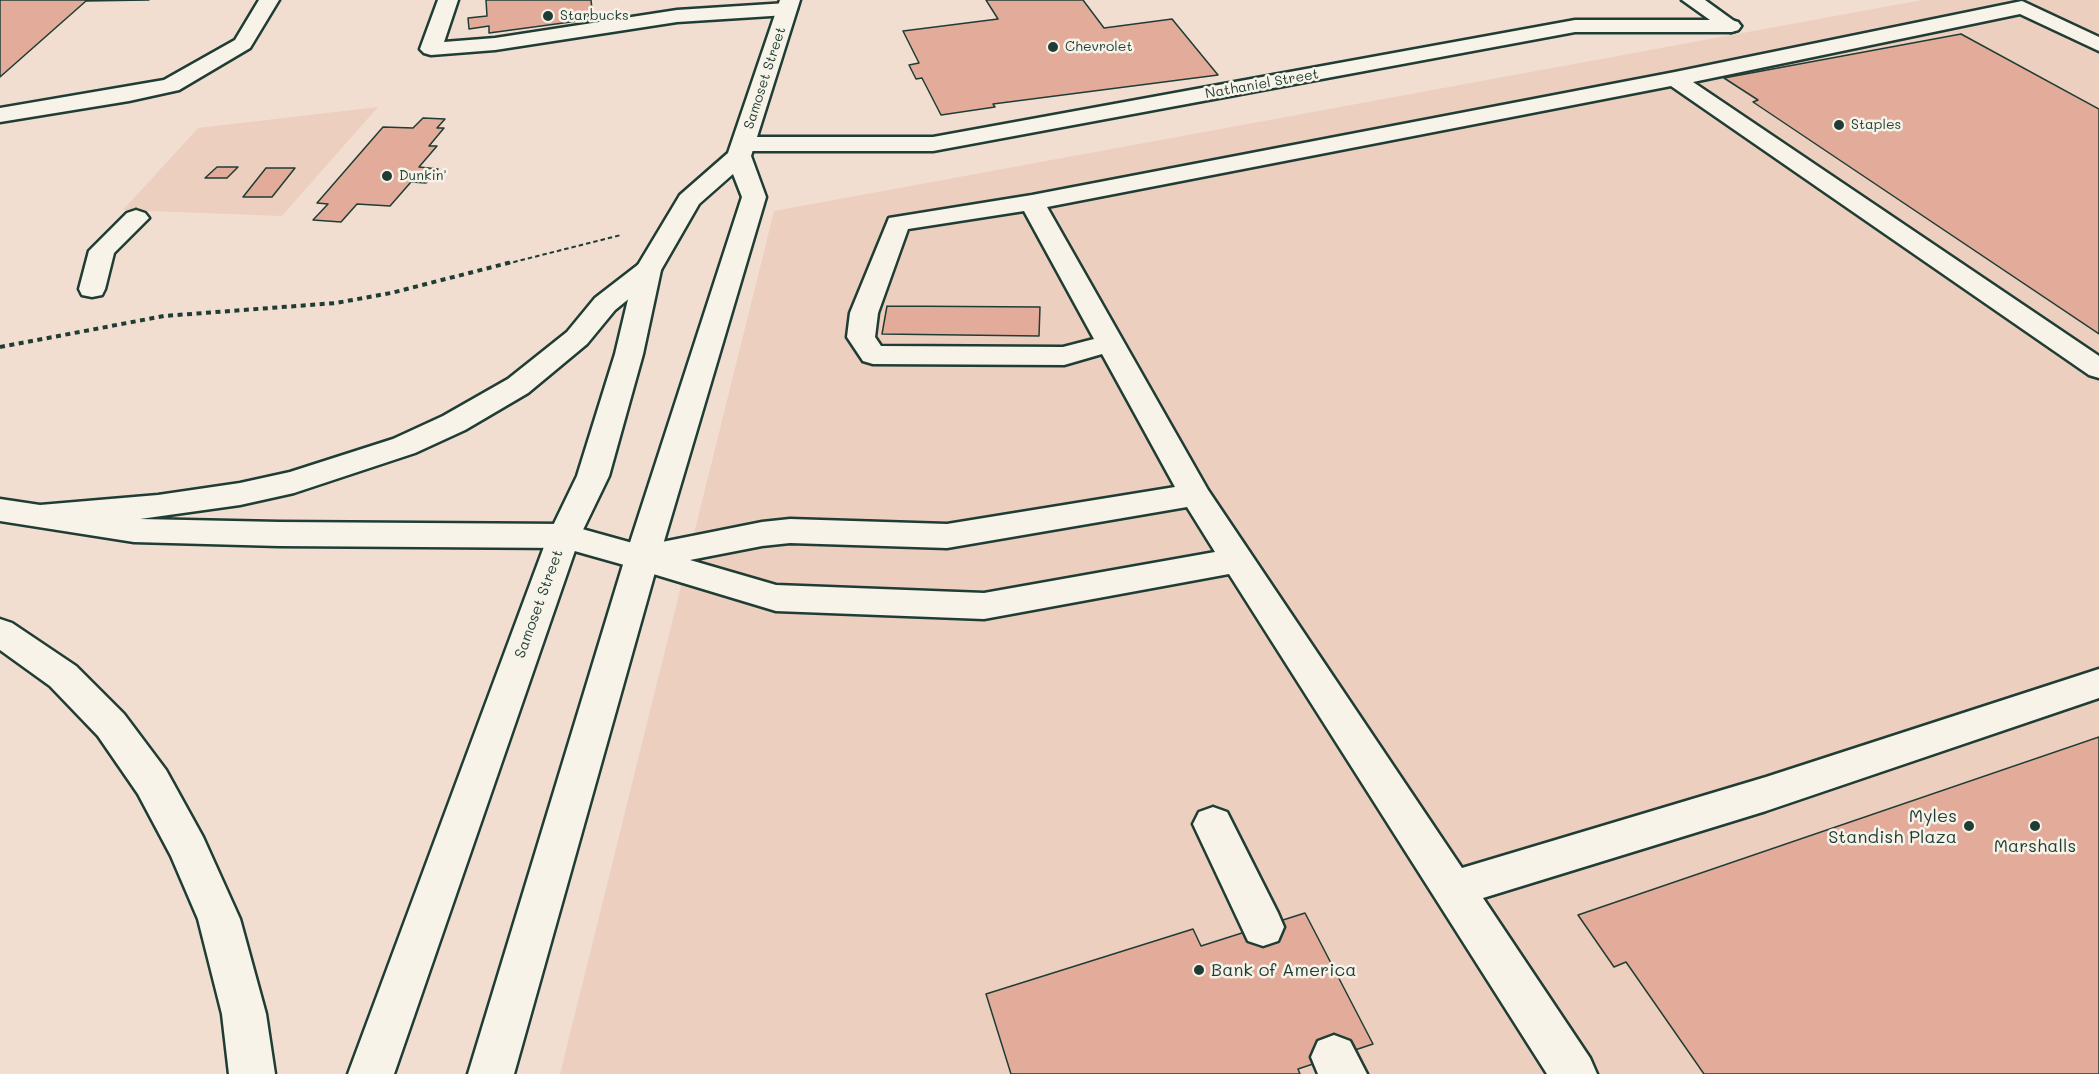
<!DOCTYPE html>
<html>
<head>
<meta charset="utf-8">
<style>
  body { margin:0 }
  canvas { display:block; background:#f1ded1 }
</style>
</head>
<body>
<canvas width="2099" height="1074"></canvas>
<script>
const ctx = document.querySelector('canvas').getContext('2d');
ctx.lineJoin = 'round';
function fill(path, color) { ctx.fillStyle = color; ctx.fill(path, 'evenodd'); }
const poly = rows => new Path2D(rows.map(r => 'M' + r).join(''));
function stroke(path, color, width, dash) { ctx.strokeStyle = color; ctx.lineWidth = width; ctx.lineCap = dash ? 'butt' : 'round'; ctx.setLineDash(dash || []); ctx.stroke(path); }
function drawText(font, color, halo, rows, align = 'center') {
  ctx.font = font + ' Mali,sans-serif'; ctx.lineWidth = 5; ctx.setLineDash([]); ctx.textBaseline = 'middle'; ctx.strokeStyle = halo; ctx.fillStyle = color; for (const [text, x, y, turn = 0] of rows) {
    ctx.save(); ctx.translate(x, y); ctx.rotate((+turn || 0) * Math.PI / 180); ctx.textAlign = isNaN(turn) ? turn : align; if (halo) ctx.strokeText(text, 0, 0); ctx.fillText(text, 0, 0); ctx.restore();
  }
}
fill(poly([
  [1922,0,2099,0,2099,1074,560,1074,774,211],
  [378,107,282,216,123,210,198,128]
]), '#edcfc0');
const building = poly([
  [0,0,149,0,86,1,0,77,0,0],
  [486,0,591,0,593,19,489,33,489,26,469,29,468,18,487,16,486,0],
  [986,0,1083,0,1104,28,1172,19,1218,75,993,104,995,107,941,115,922,78,916,79,909,65,919,63,903,31,998,19,986,0],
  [1961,34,2099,109,2099,334,1753,102,1758,100,1724,78,1961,34],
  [423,118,445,119,437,128,444,128,429,146,437,146,419,167,438,169,426,183,411,182,390,206,357,204,341,222,313,220,328,204,317,203,383,127,413,128,423,118],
  [217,167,238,167,227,178,205,178,217,167],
  [266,168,295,168,272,197,243,197,266,168],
  [887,306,1040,307,1039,336,882,334,887,306],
  [2099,737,2099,1074,1704,1074,1626,962,1614,967,1578,915,2099,737],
  [1305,913,1373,1044,1298,1069,1300,1074,1011,1074,986,994,1193,929,1201,946,1305,913]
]);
fill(building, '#e3ac9a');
stroke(building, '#1f3d34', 1.5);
const service = poly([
  [259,0,279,0,250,48,179,90,129,101,0,122,0,108,164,80,235,40,259,0],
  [438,0,458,0,444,42,495,38,677,10,787,3,794,5,797,9,794,13,787,15,677,22,495,50,431,55,424,53,420,49,438,0],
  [2022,1,2099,37,2099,51,2020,14,1693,82,2099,356,2099,378,2089,375,1671,86,1047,207,1208,490,1462,868,1766,777,2099,669,2099,698,1766,811,1483,898,1590,1058,1597,1074,1547,1074,1229,574,984,619,776,611,630,567,625,558,630,549,642,546,762,522,790,519,947,524,1175,487,1102,354,1064,365,873,364,863,361,847,337,850,313,889,218,1032,195,1675,72,2022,1],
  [1024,211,1094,339,1063,347,881,346,875,337,878,313,908,229,1024,211],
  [1187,507,1215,552,984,593,776,585,690,560,762,546,790,543,947,548,1187,507],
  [1575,20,1731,20,1738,22,1741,26,1738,30,1731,32,1575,32,933,151,745,151,737,149,733,144,737,139,745,137,933,137,1575,20],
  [136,210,145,213,149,218,114,253,105,289,102,295,92,297,82,295,79,289,89,251,127,213,136,210],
  [1213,807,1227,812,1278,913,1284,927,1278,941,1263,946,1248,941,1193,824,1199,812,1213,807],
  [1334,1035,1350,1041,1367,1074,1318,1074,1311,1057,1318,1041,1334,1035]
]);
const minor = poly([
  [1682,0,1705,0,1741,26,1738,30,1731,32,1724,30,1682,0]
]);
const trunk = poly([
  [780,0,800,0,751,156,766,197,659,558,514,1074,468,1074,625,558,742,197,733,174,699,204,661,270,643,354,609,476,580,536,394,1074,348,1074,548,536,577,476,615,354,635,270,680,195,728,153,780,0]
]);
const motorway = poly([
  [648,262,657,264,661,270,657,276,615,310,587,344,528,393,465,430,415,453,294,493,240,505,140,519,279,522,564,524,654,549,659,558,654,567,642,570,564,548,279,546,134,542,0,521,0,499,40,505,158,495,240,483,290,472,393,439,443,416,508,379,567,332,595,298,639,264,648,262],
  [0,619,12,623,76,666,124,714,166,770,203,837,240,919,266,1014,275,1074,229,1074,222,1014,198,919,171,856,138,794,98,736,50,686,0,650,0,619]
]);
stroke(service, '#1f3d34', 5);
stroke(minor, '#1f3d34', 5);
stroke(trunk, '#1f3d34', 5);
stroke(motorway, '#1f3d34', 5);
stroke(poly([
  [506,264,621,235]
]), '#1f3d34', 2, [4.5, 3]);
stroke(poly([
  [0,347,164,316,336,303,391,293,512,262]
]), '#1f3d34', 4, [5, 4.5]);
fill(service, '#f7f3e8');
fill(minor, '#f7f3e8');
fill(trunk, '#f7f3e8');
fill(motorway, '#f7f3e8');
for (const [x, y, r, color] of [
  [548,16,6,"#1f3d34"],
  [1053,47,6,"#1f3d34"],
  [1839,125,6,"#1f3d34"],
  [387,176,6,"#1f3d34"],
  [1969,826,6,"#1f3d34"],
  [2035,826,6,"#1f3d34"],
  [1199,970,6,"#1f3d34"]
]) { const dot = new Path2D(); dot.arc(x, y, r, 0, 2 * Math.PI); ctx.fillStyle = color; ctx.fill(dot); stroke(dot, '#f7f3e8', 2); }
drawText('14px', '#1f3d34', '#f7f3e8', [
  ["Starbucks",560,16],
  ["Chevrolet",1065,47],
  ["Staples",1851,125],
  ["Dunkin'",399,176]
], 'left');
drawText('14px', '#1f3d34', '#f7f3e8', [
  ["Samoset Street",765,78,-72],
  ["Nathaniel Street",1262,84,-10]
]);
drawText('15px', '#1f3d34', '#f7f3e8', [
  ["Samoset Street",539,604,-70]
]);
drawText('18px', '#1f3d34', '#f7f3e8', [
  ["Myles",1957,816],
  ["Standish Plaza",1957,837],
  ["Marshalls",2035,846,"center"],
  ["Bank of America",1211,970,"left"]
], 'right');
</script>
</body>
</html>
